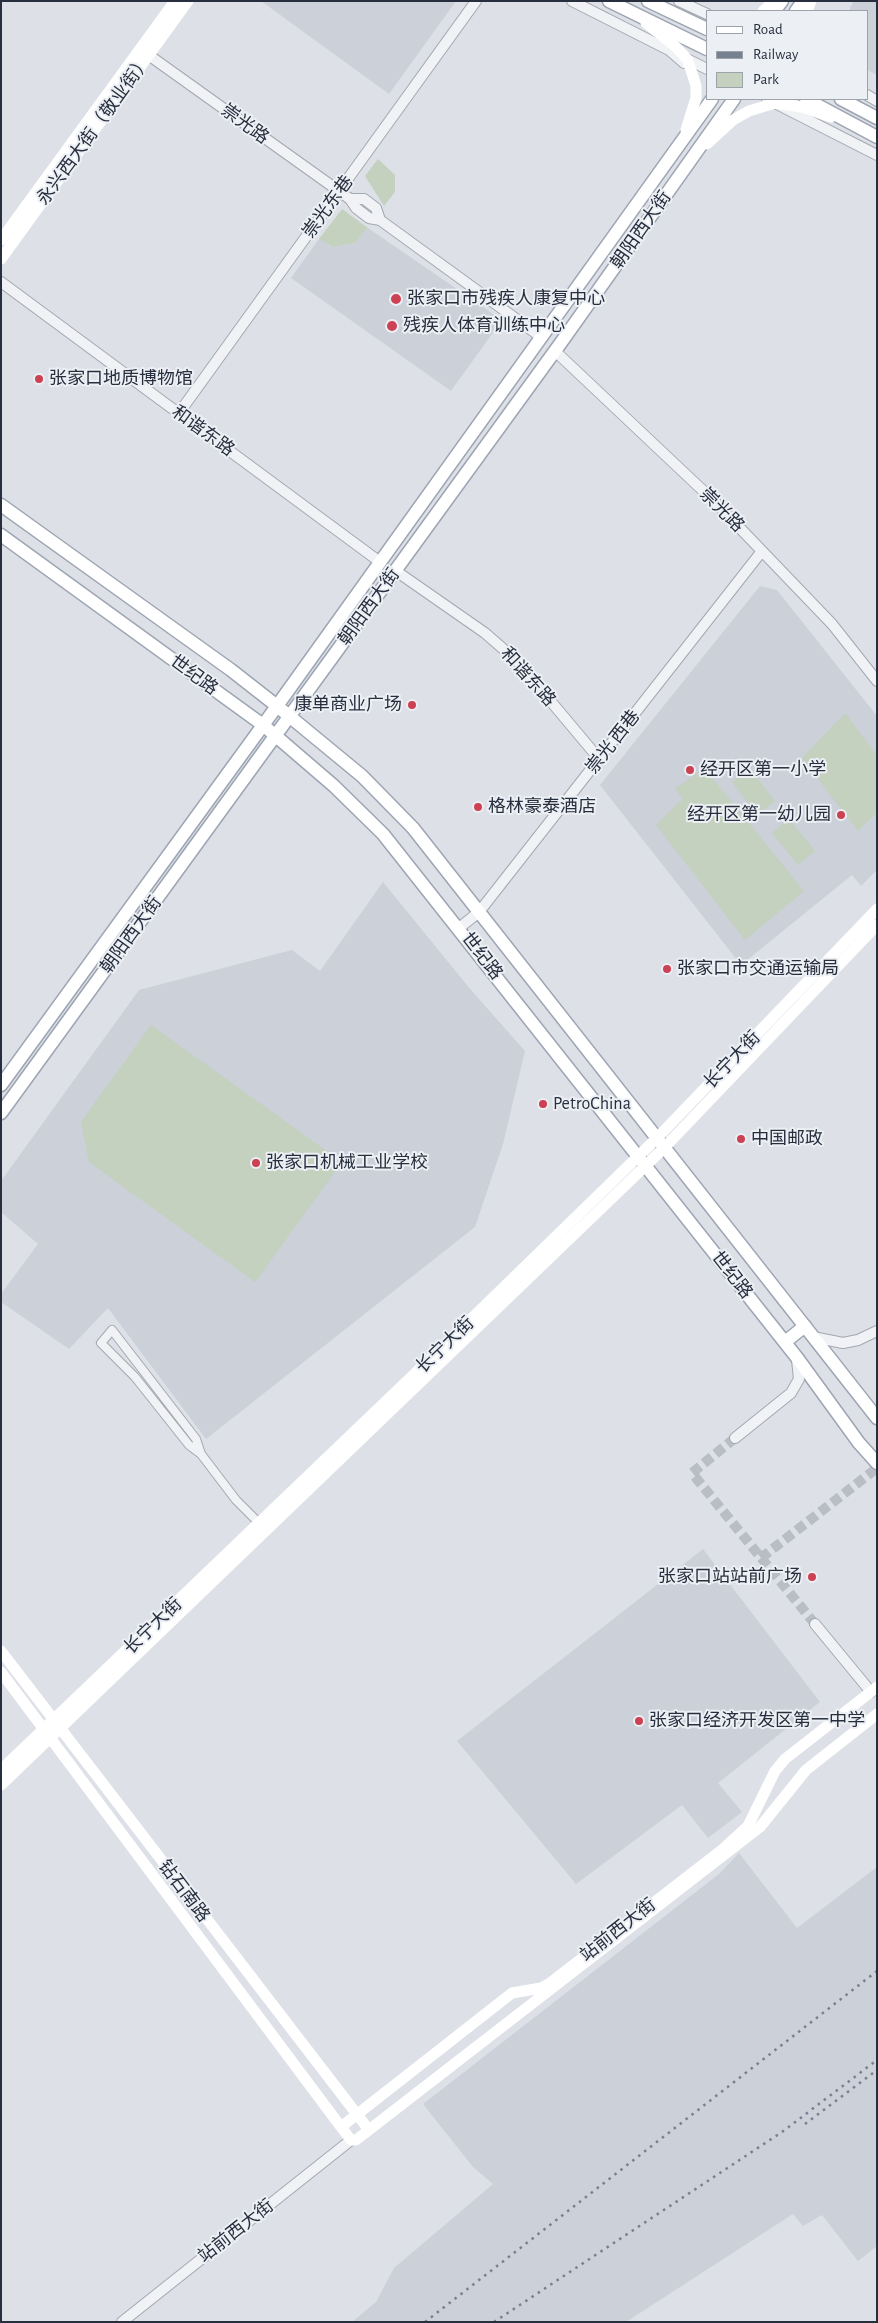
<!DOCTYPE html>
<html>
<head>
<meta charset="utf-8">
<style>
  body { margin:0 }
  #map { position:relative; width:878px; height:2323px; overflow:hidden; background:#dde1e7; font-family:"Alegreya Sans",sans-serif }
  canvas { display:block }
  .frame { position:absolute; inset:0; border:2px solid #272e3d; pointer-events:none }
  .legend { position:absolute; left:706px; top:10px; width:162px; height:90px; box-sizing:border-box; background:#ecf0f5; border:1px solid #9da2ab; margin:0; padding:6px 9px; list-style:none; font-size:15px; color:#272e3d }
  .legend li { display:flex; align-items:center; gap:10px; height:25px }
  .legend b { width:25px; border:1px solid #9da2ab }
</style>
</head>
<body>
<div id="map">
<canvas width="878" height="2323"></canvas>
<div class="frame"></div>
<ul class="legend">
<li><b style="height:6px;background:#fff"></b>Road</li>
<li><b style="height:6px;background:#778090"></b>Railway</li>
<li><b style="height:14px;background:#c3d1be"></b>Park</li>
</ul>
</div>
<script>
const ctx = document.querySelector('canvas').getContext('2d');
ctx.lineJoin = 'round';
function fill(path, color) { ctx.fillStyle = color; ctx.fill(path, 'evenodd'); }
const poly = rows => new Path2D(rows.map(r => 'M' + r).join(''));
function stroke(path, color, width, dash) { ctx.strokeStyle = color; ctx.lineWidth = width; ctx.lineCap = dash ? 'butt' : 'round'; ctx.setLineDash(dash || []); ctx.stroke(path); }
function drawText(font, color, halo, rows, align = 'center') {
  ctx.font = font + ' "Alegreya Sans","Noto Sans SC",sans-serif'; ctx.lineWidth = 4; ctx.setLineDash([]); ctx.textBaseline = 'middle'; ctx.strokeStyle = halo; ctx.fillStyle = color; for (const [text, x, y, turn = 0] of rows) {
    ctx.save(); ctx.translate(x, y); ctx.rotate((+turn || 0) * Math.PI / 180); ctx.textAlign = isNaN(turn) ? turn : align; if (halo) ctx.strokeText(text, 0, 0); ctx.fillText(text, 0, 0); ctx.restore();
  }
}
fill(poly([
  [261,1,456,1,389,94],
  [854,1,877,1,877,75,867,70,867,11,850,11,850,8],
  [368,228,502,320,451,391,291,278,319,239,333,247,355,243],
  [760,586,777,590,877,716,877,870,861,886,852,875,741,965,600,785],
  [383,882,471,990,525,1051,503,1144,475,1227,206,1439,108,1308,69,1349,1,1302,1,1294,38,1244,1,1212,1,1181,139,990,292,950,320,971],
  [703,1549,820,1702,718,1783,742,1812,708,1838,682,1805,576,1884,457,1741],
  [739,1853,797,1928,877,1867,877,2246,858,2261,822,2215,803,2226,793,2214,626,2322,352,2322,376,2302,394,2268,493,2184,473,2167,423,2104,719,1874]
]), '#cbd0d9');
fill(poly([
  [378,159,395,175,395,192,384,206,365,176],
  [342,209,368,228,355,243,333,247,319,239],
  [845,713,877,756,877,812,858,831,802,758],
  [704,768,804,891,745,940,656,825,683,798,675,789],
  [749,768,775,801,758,815,732,782],
  [789,819,815,851,798,865,772,833],
  [151,1025,342,1162,255,1282,89,1162,81,1122]
]), '#c3d1be');
stroke(poly([
  [735,1438,692,1473,815,1624],
  [761,1558,877,1468]
]), '#b9bdc5', 10, [10, 5]);
const minor = poly([
  [201,1454,196,1439,112,1330,101,1343,135,1377,189,1445,201,1454,236,1500,260,1524]
]);
const tertiary = poly([
  [572,1,669,50,684,63],
  [679,1,707,14],
  [143,51,350,199,356,208,369,218,380,220,541,337],
  [683,57,707,69],
  [867,95,877,101],
  [767,99,877,155],
  [350,199,364,199,376,208,380,220],
  [1,282,380,562],
  [555,351,714,501,832,624,877,681],
  [179,413,476,1],
  [396,571,485,633,517,661,600,760],
  [459,928,479,912,762,551],
  [813,1337,843,1343,858,1340,877,1331],
  [735,1438,791,1393,799,1379,797,1360],
  [815,1624,871,1692],
  [122,2322,351,2140]
]);
const primary = poly([
  [609,1,707,49],
  [648,1,707,29],
  [774,11,782,1],
  [796,11,803,1],
  [806,99,877,137],
  [841,99,877,118],
  [1,505,231,670,277,706,362,776,413,828,877,1418],
  [1,535,263,725,334,786,383,834,798,1359,859,1443,877,1463],
  [1,1085,277,706,712,99],
  [1,1113,560,344,734,99],
  [785,1342,805,1326]
]);
stroke(minor, '#a3a8b1', 10);
stroke(tertiary, '#a3a8b1', 12);
stroke(primary, '#9da5b2', 15);
stroke(minor, '#f0f2f5', 8);
stroke(tertiary, '#f0f2f5', 10);
stroke(poly([
  [763,11,774,1],
  [807,11,811,1],
  [646,23,676,47,687,59,692,73,696,86,696,98,686,130],
  [707,144,733,120,749,111,775,103,802,107,831,117],
  [1,240,175,1],
  [1,259,188,1],
  [1,1651,369,2130],
  [1,1672,341,2127],
  [877,1687,785,1759,775,1771,748,1826,723,1849,550,1983,541,1988,512,1993,341,2127,351,2140,356,2140,760,1827,806,1770,877,1714],
  [1,1770,428,1361,657,1138,877,909],
  [1,1785,664,1148,877,925]
]), '#fff', 11);
stroke(primary, '#fff', 12);
stroke(poly([
  [805,2124,877,2070],
  [425,2322,877,1971],
  [494,2322,782,2132,877,2060]
]), '#778090', 2.5, [2.5, 5]);
for (const [x, y, r, color] of [
  [396,299,6,"#cc4253"],
  [392,326,6,"#cc4253"],
  [39,379,5,"#cc4253"],
  [412,705,5,"#cc4253"],
  [690,770,5,"#cc4253"],
  [478,807,5,"#cc4253"],
  [841,815,5,"#cc4253"],
  [667,969,5,"#cc4253"],
  [543,1104,5,"#cc4253"],
  [741,1139,5,"#cc4253"],
  [256,1163,5,"#cc4253"],
  [812,1577,5,"#cc4253"],
  [639,1721,5,"#cc4253"]
]) { const dot = new Path2D(); dot.arc(x, y, r, 0, 2 * Math.PI); ctx.fillStyle = color; ctx.fill(dot); stroke(dot, '#ecf0f5', 2); }
drawText('18px', '#272e3d', '#ecf0f5', [
  ["崇光路",245,124,36],
  ["永兴西大街（敬业街）",94,130,-54],
  ["崇光东巷",328,207,-54],
  ["朝阳西大街",641,230,-55],
  ["和谐东路",203,431,36],
  ["崇光路",722,510,45],
  ["朝阳西大街",369,607,-54],
  ["世纪路",194,675,36],
  ["和谐东路",528,677,48],
  ["崇光 西巷",613,742,-52],
  ["朝阳西大街",131,935,-54],
  ["世纪路",482,956,52],
  ["长宁大街",732,1060,-46],
  ["世纪路",732,1275,52],
  ["长宁大街",445,1345,-44],
  ["长宁大街",153,1626,-44],
  ["钻石南路",184,1891,53],
  ["站前西大街",618,1930,-38],
  ["站前西大街",236,2231,-38]
]);
drawText('18px', '#272e3d', '#ecf0f5', [
  ["张家口市残疾人康复中心",407,299],
  ["残疾人体育训练中心",403,326],
  ["张家口地质博物馆",49,379],
  ["康单商业广场",402,705,"right"],
  ["经开区第一小学",700,770],
  ["格林豪泰酒店",488,807],
  ["经开区第一幼儿园",831,815,"right"],
  ["张家口市交通运输局",677,969],
  ["PetroChina",553,1104],
  ["中国邮政",751,1139],
  ["张家口机械工业学校",266,1163],
  ["张家口站站前广场",802,1577,"right"],
  ["张家口经济开发区第一中学",649,1721]
], 'left');
</script>
</body>
</html>
